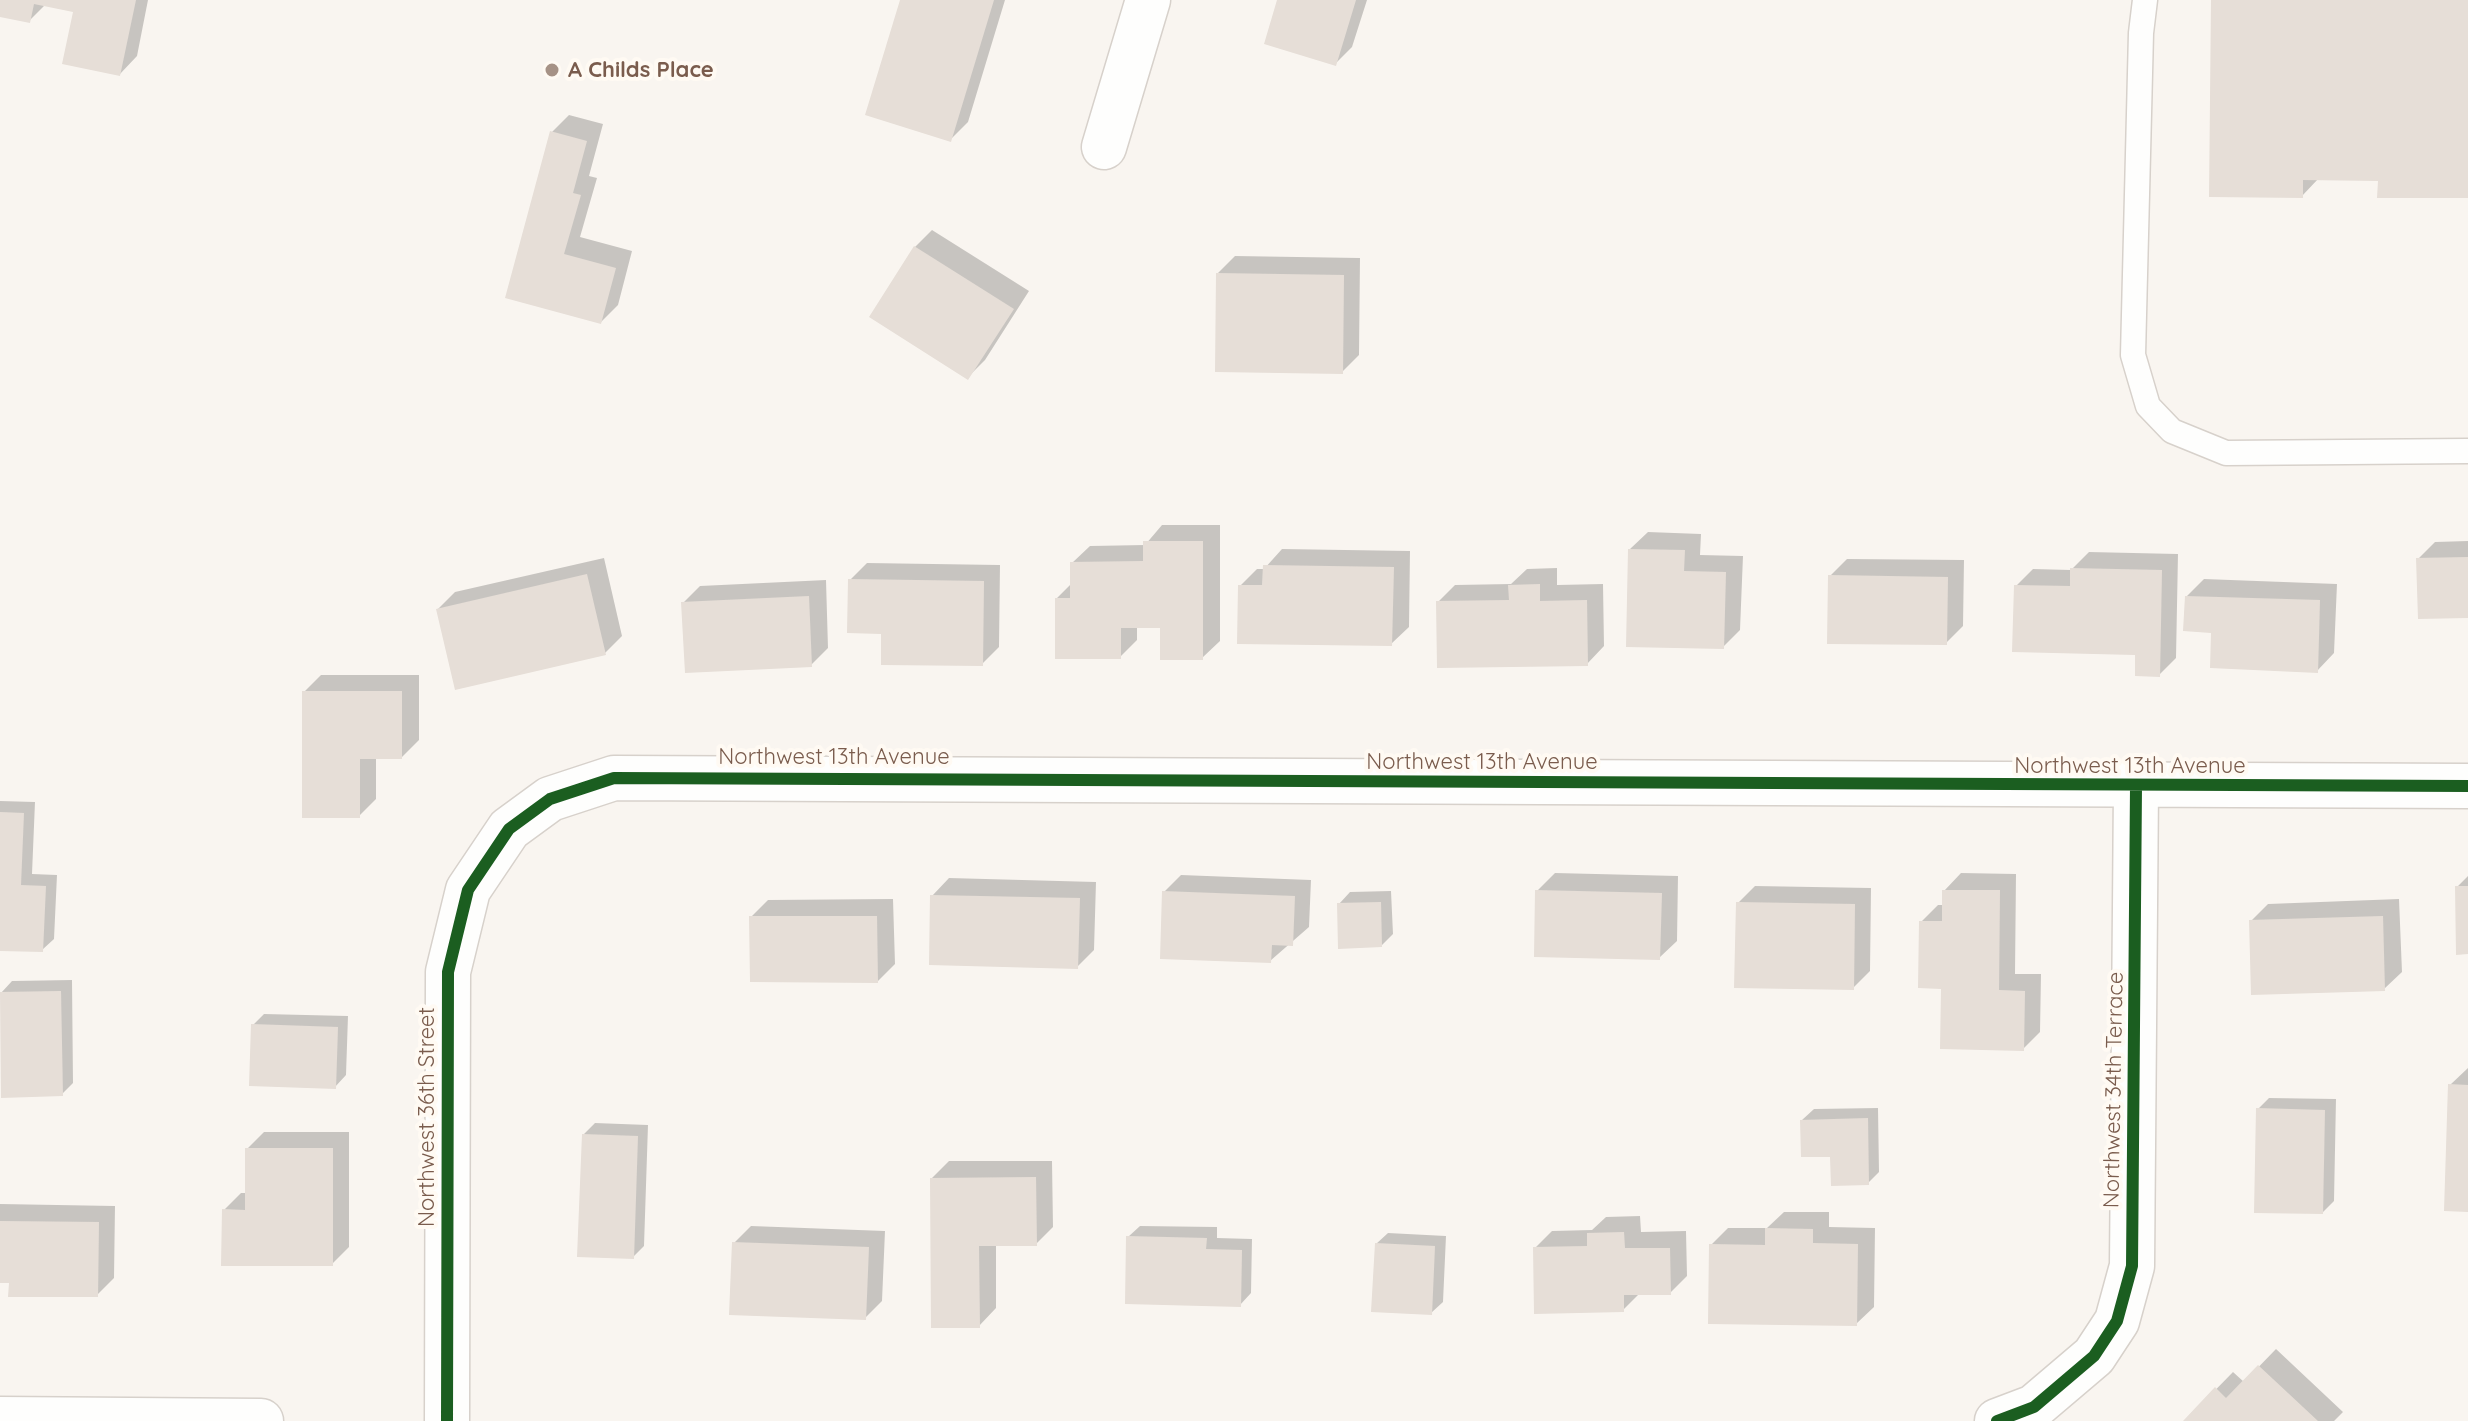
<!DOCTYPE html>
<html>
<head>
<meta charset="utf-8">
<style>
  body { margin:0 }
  canvas { display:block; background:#f9f5f0 }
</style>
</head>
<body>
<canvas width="2468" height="1421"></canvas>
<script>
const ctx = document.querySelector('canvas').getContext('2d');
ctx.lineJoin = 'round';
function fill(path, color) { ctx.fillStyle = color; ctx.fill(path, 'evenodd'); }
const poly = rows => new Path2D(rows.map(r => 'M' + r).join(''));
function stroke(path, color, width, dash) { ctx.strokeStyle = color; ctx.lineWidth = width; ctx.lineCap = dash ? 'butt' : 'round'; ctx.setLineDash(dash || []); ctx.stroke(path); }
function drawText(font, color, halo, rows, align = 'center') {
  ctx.font = font + ' Quicksand,sans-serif'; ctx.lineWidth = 8; ctx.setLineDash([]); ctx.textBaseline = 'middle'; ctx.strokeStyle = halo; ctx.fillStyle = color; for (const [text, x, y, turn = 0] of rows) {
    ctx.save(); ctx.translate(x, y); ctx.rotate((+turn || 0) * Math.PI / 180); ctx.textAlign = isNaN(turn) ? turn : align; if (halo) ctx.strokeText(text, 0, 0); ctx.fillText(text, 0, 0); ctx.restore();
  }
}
fill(poly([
  [0,0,148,0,137,56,120,74,75,10,46,4,29,21,0,15],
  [902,0,1005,0,968,122,951,139],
  [1279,0,1367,0,1352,47,1335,64],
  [2213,0,2468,0,2468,196,2380,179,2319,178,2302,196],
  [569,115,603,124,589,176,597,178,580,237,632,251,618,305,601,322,507,296,552,132],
  [932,230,1029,291,985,360,968,377,915,247],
  [1235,256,1360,258,1359,355,1342,372,1218,273],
  [1162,525,1220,525,1220,641,1202,658,1162,626,1137,626,1137,640,1120,657,1057,598,1072,583,1072,563,1090,546,1145,545],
  [1648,532,1701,534,1700,555,1743,556,1740,630,1723,647,1630,549],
  [2468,541,2468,616,2418,559,2435,542],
  [1282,549,1410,551,1409,627,1391,644,1240,586,1257,569,1264,569],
  [2089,552,2178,554,2176,658,2159,675,2137,653,2016,586,2033,569,2071,570],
  [604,558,622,636,605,653,438,609,455,592],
  [1847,559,1964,560,1963,626,1946,643,1830,576],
  [867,563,1000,565,999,647,982,664,883,632,850,580],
  [1557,568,1557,585,1603,584,1604,646,1587,664,1438,602,1455,585,1511,584,1527,569],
  [2204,579,2337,584,2334,653,2317,671,2213,631,2187,596],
  [826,580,828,648,811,665,683,603,700,586],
  [321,675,419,675,419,740,402,757,376,757,376,799,359,816,304,692],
  [0,801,35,802,32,874,57,875,54,939,42,950,0,949],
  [1555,873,1678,876,1677,941,1659,958,1537,891],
  [1961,873,2016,874,2015,974,2041,974,2040,1032,2023,1049,1943,987,1921,922,1938,905,1944,905,1944,891],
  [1181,875,1311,880,1309,927,1270,961,1164,892],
  [2468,876,2468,952,2457,887],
  [949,878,1096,882,1094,950,1077,967,932,896],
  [1755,886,1871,888,1870,971,1853,988,1738,903],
  [1391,891,1393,934,1382,945,1339,904,1350,892],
  [893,899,895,964,878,981,751,917,768,900],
  [2399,899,2402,972,2384,989,2251,921,2268,904],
  [72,980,73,1083,62,1094,1,993,12,981],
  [264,1014,348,1016,346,1075,335,1087,253,1025],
  [2468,1068,2468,1210,2450,1085],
  [2269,1098,2336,1099,2334,1201,2323,1212,2258,1109],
  [1878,1108,1879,1172,1868,1183,1832,1155,1802,1120,1814,1109],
  [595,1123,648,1125,644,1246,633,1257,584,1134],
  [264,1132,349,1132,349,1247,332,1264,224,1210,241,1193,247,1193,247,1149],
  [949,1161,1052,1161,1053,1227,1036,1244,996,1244,996,1308,979,1326,932,1178],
  [0,1204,115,1206,114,1278,97,1295,0,1281],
  [1784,1212,1829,1212,1829,1227,1875,1228,1874,1307,1856,1324,1711,1245,1728,1228,1767,1228],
  [1640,1216,1641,1232,1686,1231,1687,1276,1670,1293,1640,1293,1623,1310,1535,1248,1552,1231,1592,1230,1606,1217],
  [751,1226,885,1231,882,1301,865,1318,734,1243],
  [1140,1226,1217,1227,1217,1238,1252,1239,1251,1293,1240,1305,1128,1237],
  [1388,1233,1446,1236,1443,1302,1431,1313,1376,1244],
  [2276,1349,2343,1412,2334,1421,2185,1421,2233,1372,2244,1382]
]), '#0003');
fill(poly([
  [0,0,136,0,120,76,62,64,73,12,34,4,30,23,0,17],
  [900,0,994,0,951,142,865,115],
  [1277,0,1356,0,1336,66,1264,44],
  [2211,0,2468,0,2468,198,2377,198,2378,181,2303,180,2303,198,2209,197],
  [550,131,587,141,573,193,581,195,564,254,616,268,601,324,505,298],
  [914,246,1014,309,968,380,869,317],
  [1216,273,1344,275,1343,374,1215,372],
  [1143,541,1203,541,1203,660,1160,660,1160,628,1121,628,1121,659,1055,659,1055,598,1070,598,1070,562,1143,561],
  [1628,549,1685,550,1684,571,1726,572,1724,649,1626,647],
  [2468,557,2468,618,2418,619,2416,558],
  [1263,565,1394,567,1392,646,1237,644,1238,585,1262,585],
  [2070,568,2162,570,2160,677,2135,676,2135,655,2012,652,2014,585,2070,586],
  [587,574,606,655,455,690,436,609],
  [1828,575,1948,577,1947,645,1827,644],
  [848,579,984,581,983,666,881,665,881,634,847,633],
  [1540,584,1540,601,1587,600,1588,666,1437,668,1436,601,1509,600,1508,585],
  [809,596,812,667,685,673,681,602],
  [2185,596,2320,600,2318,673,2210,668,2211,633,2183,631],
  [302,691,402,691,402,759,360,759,360,818,302,818],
  [0,812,24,813,21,885,46,886,43,952,0,951],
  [2455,886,2468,886,2468,954,2456,955],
  [1535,890,1662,893,1660,960,1534,957],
  [1942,890,2000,890,1999,990,2025,991,2024,1051,1940,1049,1941,989,1918,988,1919,921,1942,921],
  [1162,891,1295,896,1293,946,1272,945,1271,963,1160,959],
  [930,895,1080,898,1078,969,929,965],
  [1381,902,1382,947,1338,949,1337,903],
  [1736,902,1855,904,1854,990,1734,988],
  [749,916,877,916,878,983,750,982],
  [2383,916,2385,991,2251,995,2249,920],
  [61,991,63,1096,1,1098,0,992],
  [251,1024,338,1027,336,1089,249,1086],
  [2448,1084,2468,1085,2468,1212,2444,1211],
  [2256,1108,2325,1110,2323,1214,2254,1213],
  [1868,1118,1869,1185,1831,1186,1830,1157,1801,1157,1800,1120],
  [582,1134,638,1136,634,1259,577,1257],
  [245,1148,333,1148,333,1266,221,1266,222,1209,245,1210],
  [1036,1177,1037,1246,979,1246,980,1328,931,1328,930,1178],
  [0,1221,99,1222,98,1297,8,1297,9,1283,0,1283],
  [1765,1228,1813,1229,1813,1243,1858,1244,1857,1326,1708,1324,1709,1244,1765,1245],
  [1624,1232,1625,1248,1670,1248,1671,1295,1624,1295,1624,1312,1534,1314,1533,1247,1587,1246,1587,1233],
  [1126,1236,1207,1238,1206,1249,1242,1250,1241,1307,1125,1304],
  [732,1242,869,1247,866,1320,729,1315],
  [1375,1243,1435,1246,1432,1315,1371,1312],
  [2258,1365,2318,1421,2183,1421,2215,1387,2226,1398]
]), '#e6ded7');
const lane = poly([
  [2145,0,2141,33,2133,355,2148,406,2172,431,2226,453,2468,451]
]);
const street = poly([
  [1104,147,1148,0],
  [0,1419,261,1421],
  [447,1421,448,972,468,890,509,829,550,799,614,778,2468,786],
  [1997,1421,2034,1407,2094,1356,2117,1321,2132,1266,2136,787]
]);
stroke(lane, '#d7d1cb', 27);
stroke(street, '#d7d1cb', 47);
stroke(lane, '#fefefd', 24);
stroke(street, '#fefefd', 44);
stroke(poly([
  [447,1421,448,972,468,890,509,829,550,799,614,778,2468,786],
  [1997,1421,2034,1407,2094,1356,2117,1321,2132,1266,2136,787]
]), '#1b5e20', 12);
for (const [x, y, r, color] of [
  [552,70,8,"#a69286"]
]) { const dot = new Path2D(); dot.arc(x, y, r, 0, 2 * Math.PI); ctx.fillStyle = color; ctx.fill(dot); stroke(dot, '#fffaf3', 3); }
drawText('bold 22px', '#7a5c4d', '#fffaf3', [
  ["A Childs Place",568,70]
], 'left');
drawText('22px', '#7a5c4d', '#fffaf3', [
  ["Northwest 13th Avenue",834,757],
  ["Northwest 13th Avenue",1482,762],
  ["Northwest 13th Avenue",2130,766],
  ["Northwest 34th Terrace",2114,1090,-89],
  ["Northwest 36th Street",427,1117,-90]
]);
</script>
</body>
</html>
